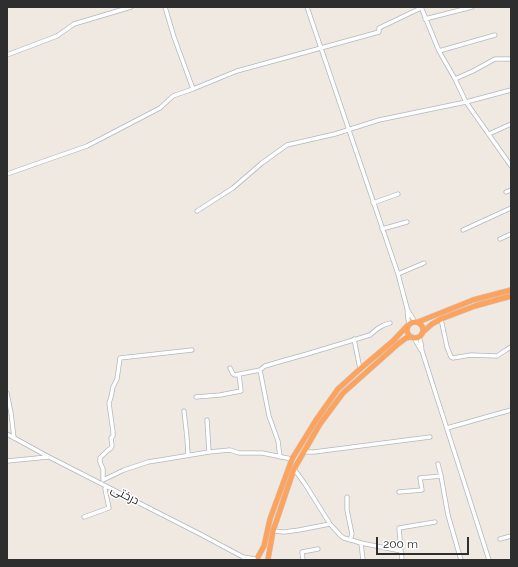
<!DOCTYPE html>
<html>
<head>
<meta charset="utf-8">
<style>
  body { margin:0 }
  #map { position:relative; width:518px; height:567px; overflow:hidden; background:#efe9e1; font-family:Raleway,sans-serif }
  canvas { display:block }
  .frame { position:absolute; inset:0; border:8px solid #2e2e2e; pointer-events:none }
  .scale { position:absolute; left:376px; top:537px; width:93px; height:18px; box-sizing:border-box; border:2px solid #2e2e2e; border-top:0; padding-left:5px; font-size:12px; line-height:14px; white-space:nowrap; color:#2e2e2e; -webkit-text-stroke:3px #fff; paint-order:stroke }
</style>
</head>
<body>
<div id="map">
<canvas width="518" height="567"></canvas>
<div class="frame"></div>
<div class="scale">200 m</div>
</div>
<script>
const ctx = document.querySelector('canvas').getContext('2d');
ctx.lineJoin = 'round';
const poly = rows => new Path2D(rows.map(r => 'M' + r).join(''));
function stroke(path, color, width, dash) { ctx.strokeStyle = color; ctx.lineWidth = width; ctx.lineCap = dash ? 'butt' : 'round'; ctx.setLineDash(dash || []); ctx.stroke(path); }
function drawText(font, color, halo, rows, align = 'center') {
  ctx.font = font + ' Raleway,Cairo,sans-serif'; ctx.lineWidth = 3; ctx.setLineDash([]); ctx.textBaseline = 'middle'; ctx.strokeStyle = halo; ctx.fillStyle = color; for (const [text, x, y, turn = 0] of rows) {
    ctx.save(); ctx.translate(x, y); ctx.rotate((+turn || 0) * Math.PI / 180); ctx.textAlign = isNaN(turn) ? turn : align; if (halo) ctx.strokeText(text, 0, 0); ctx.fillText(text, 0, 0); ctx.restore();
  }
}
const minor = poly([
  [165,7,174,37,193,89],
  [307,7,398,274,407,308,408,319,409,324],
  [421,7,439,51,455,79,466,102,511,166],
  [425,19,472,7],
  [439,51,495,35],
  [7,55,57,36,74,24,131,7],
  [455,79,473,71,495,59,511,59],
  [489,134,511,124],
  [7,174,87,146,160,108,173,96,193,89,237,71,321,48,379,32,379,28,421,8],
  [506,192,511,190],
  [373,203,398,194],
  [197,211,233,188,262,163,287,145,335,134,379,120,466,102,511,90],
  [382,229,407,222],
  [463,230,511,208],
  [500,239,511,234],
  [398,274,424,263],
  [407,309,415,322],
  [441,319,447,347,451,357,453,358,471,355,497,356,506,350,511,347],
  [419,337,421,343,422,351,489,560],
  [414,338,421,350],
  [354,339,360,369],
  [230,368,233,374,235,375,260,370],
  [7,393,11,413,14,438],
  [196,397,220,395,241,391,239,375],
  [184,411,187,438,188,455],
  [207,420,209,452],
  [447,428,511,410],
  [7,434,49,457,200,534,243,557,246,560],
  [303,452,314,452,430,437],
  [280,457,278,441,269,416,260,370,265,366,282,361,307,354,370,335,377,329,384,325,390,323],
  [7,461,48,457],
  [438,464,441,476],
  [294,469,305,484,330,524,341,536,344,538,361,543,401,551,402,560],
  [103,479,103,469,100,462,100,458,107,451,111,448,112,446,111,438,113,436,113,432,109,403,111,397,113,387,117,379,120,358,192,350],
  [103,480,124,470,148,462,209,452,230,450,239,453,262,453,292,459],
  [399,492,422,490,420,478,441,476,448,515,461,560],
  [347,497,347,510,352,534,350,540],
  [84,517,109,508,105,489,106,486],
  [273,531,284,532,299,530,330,524],
  [500,539,511,536],
  [361,543,363,560],
  [401,551,399,528,435,522],
  [243,557,255,559],
  [303,560,302,552,318,549]
]);
const highway = poly([
  '407 330a8 8 0 1 1 16 0a8 8 0 1 1-16 0Z',
  [418,322,473,300,511,290],
  [423,332,432,324,441,319,475,306,511,296],
  [258,557,264,546,270,519,292,459,316,420,338,389,360,369,393,341,407,326],
  [268,559,273,531,294,469,320,424,343,393,398,344,406,338,411,337]
]);
stroke(minor, '#b4b7c1', 5);
stroke(highway, '#c9c9c9', 6);
stroke(minor, '#fff', 3.5);
stroke(highway, '#ffa35c', 5);
drawText('12px', '#2e2e2e', '#fff', [
  ["درختی",125,495,27]
]);
</script>
</body>
</html>
